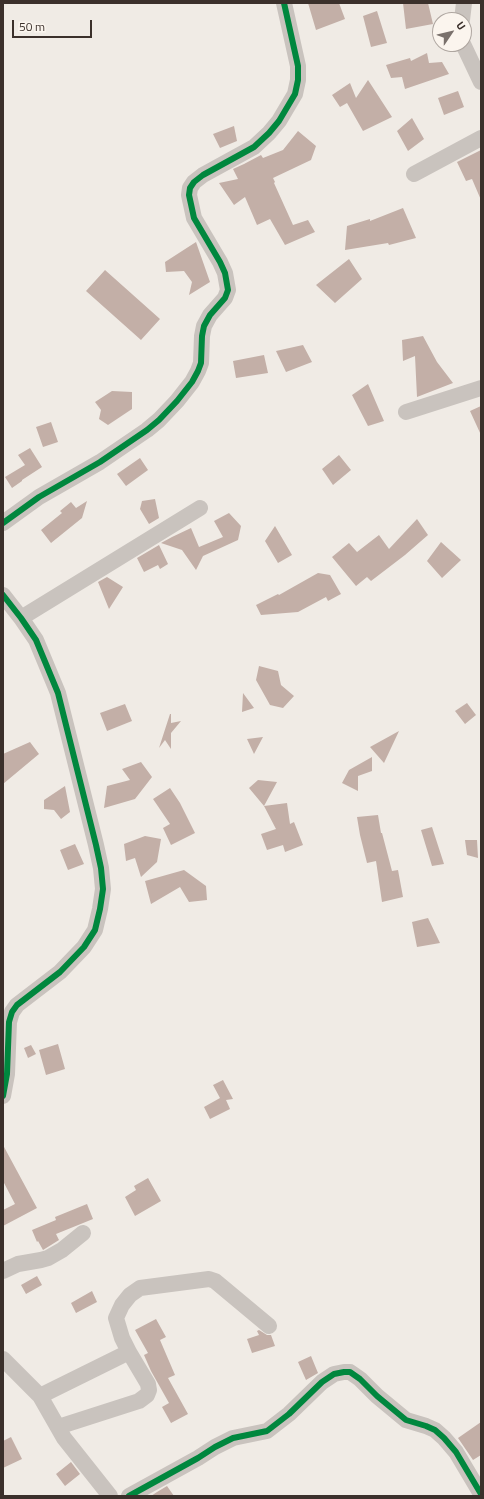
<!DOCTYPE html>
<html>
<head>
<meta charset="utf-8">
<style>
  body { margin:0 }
  #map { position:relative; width:484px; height:1499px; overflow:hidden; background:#f0ebe5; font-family:"Titillium Web",sans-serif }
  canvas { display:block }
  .frame { position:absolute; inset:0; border:4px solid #3b302b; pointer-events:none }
  .north { position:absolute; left:432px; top:12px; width:40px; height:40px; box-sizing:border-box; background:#fbf5ee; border:1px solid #aea6a0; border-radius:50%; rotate:55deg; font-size:11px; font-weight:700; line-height:16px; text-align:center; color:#3b302b }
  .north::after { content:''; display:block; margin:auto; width:14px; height:18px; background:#7a716c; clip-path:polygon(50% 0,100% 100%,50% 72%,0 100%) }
  .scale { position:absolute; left:12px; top:20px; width:80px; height:18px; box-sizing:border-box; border:2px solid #3b302b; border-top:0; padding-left:5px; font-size:12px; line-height:14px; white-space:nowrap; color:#3b302b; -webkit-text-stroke:3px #fbf5ee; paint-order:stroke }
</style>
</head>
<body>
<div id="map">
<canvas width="484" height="1499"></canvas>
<div class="frame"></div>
<div class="north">U</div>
<div class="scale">50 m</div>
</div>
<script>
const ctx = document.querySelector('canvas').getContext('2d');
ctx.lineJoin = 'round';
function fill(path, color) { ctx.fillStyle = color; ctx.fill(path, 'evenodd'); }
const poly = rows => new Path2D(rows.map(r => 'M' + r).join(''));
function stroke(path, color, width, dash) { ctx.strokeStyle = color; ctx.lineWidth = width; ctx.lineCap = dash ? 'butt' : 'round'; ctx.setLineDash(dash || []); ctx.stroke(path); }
fill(poly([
  [308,3,339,3,345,19,316,30],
  [403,3,428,3,433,24,406,29],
  [377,11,387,43,371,47,363,16],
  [427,53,429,63,442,62,449,74,405,89,402,77,391,78,386,65,410,58,411,61],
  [368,80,392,117,363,131,347,103,340,107,332,95,350,83,356,98],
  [458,91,464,107,444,115,438,98],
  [412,118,424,139,408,151,397,131],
  [234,126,237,141,220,148,213,134],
  [298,131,316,146,311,160,273,178,275,182,274,183,293,225,308,220,315,232,285,245,270,219,257,225,245,197,234,205,219,183,238,179,233,169,244,164,261,155,263,158,283,150],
  [481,150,481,200,472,179,466,181,457,162],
  [403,208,416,238,389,245,388,243,345,250,347,226,370,219,370,221],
  [196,242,210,282,189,295,192,282,184,271,166,272,165,262],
  [349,259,362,279,335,303,316,285],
  [105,270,160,319,141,340,86,291],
  [423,336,437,362,453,383,417,397,415,356,403,361,402,340],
  [303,345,312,362,286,372,276,351],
  [264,355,268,373,236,378,233,361],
  [368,384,384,421,368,426,352,395],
  [112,391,132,392,132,409,108,425,99,419,101,410,95,402],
  [481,406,481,435,470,411],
  [51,422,58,442,43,447,36,427],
  [30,448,42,467,22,480,22,481,12,488,5,477,25,465,18,455],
  [339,455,351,470,333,485,322,469],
  [140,458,148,470,126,486,117,474],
  [155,499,159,518,149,524,140,509,142,501],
  [87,501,82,518,51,543,41,530,62,513,60,511,71,502,76,508],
  [229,513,241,526,238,540,203,556,196,570,182,550,161,543,172,537,191,528,199,547,223,537,214,521],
  [417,519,428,535,405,555,371,581,367,577,356,586,332,557,349,543,357,552,379,535,389,549],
  [275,526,292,555,278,563,265,541],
  [441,542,461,560,442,578,427,561],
  [159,545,168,564,160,569,158,565,144,572,137,558],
  [318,573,330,575,341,594,328,601,326,597,298,612,261,615,256,605,278,594,279,595],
  [107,577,123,587,109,609,98,582],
  [259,666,278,671,281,685,294,696,283,708,270,705,256,680],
  [243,693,254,708,242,712],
  [467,703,476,715,465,724,455,711],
  [125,704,132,721,107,731,100,713],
  [170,714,171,714,171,723,181,721,171,733,171,749,165,740,159,748],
  [399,731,384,763,370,747],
  [263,737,254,754,247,739],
  [30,742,39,754,3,784,3,754],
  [372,757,372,771,358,776,358,791,342,783,349,770],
  [141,762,152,777,135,799,104,808,107,786,130,780,122,769],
  [258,780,277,782,264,806,249,788],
  [65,786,70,812,61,819,54,810,44,809,44,800],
  [170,788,180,803,195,833,171,845,163,828,170,824,153,799],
  [287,803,290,824,294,822,303,845,285,852,283,845,267,850,261,834,276,829,264,806],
  [378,815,381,833,382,833,392,871,398,870,403,897,382,902,376,861,367,863,360,835,357,817],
  [432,827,444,864,432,866,421,830],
  [145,836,161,839,157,862,141,877,135,858,126,861,124,844],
  [465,840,477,840,478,858,467,855],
  [75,844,84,864,68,870,60,850],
  [184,870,206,886,207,900,189,902,180,887,151,904,145,881],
  [428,918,440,943,417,947,412,922],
  [58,1044,65,1069,46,1075,39,1050],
  [31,1045,36,1054,28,1058,24,1048],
  [223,1080,233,1099,226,1100,230,1109,210,1119,204,1107,220,1098,213,1085],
  [3,1145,37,1208,3,1226,3,1210,15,1204,3,1181],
  [148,1178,161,1201,135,1216,125,1197,136,1190,134,1186],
  [87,1204,93,1219,56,1234,59,1240,43,1250,38,1241,37,1242,32,1230,56,1220,55,1217],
  [37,1276,42,1285,26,1294,21,1285],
  [92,1291,97,1302,76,1313,71,1303],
  [156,1319,166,1337,160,1340,175,1375,168,1378,188,1414,171,1423,162,1407,169,1403,151,1371,144,1355,148,1353,135,1330],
  [259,1330,267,1335,271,1335,275,1346,252,1353,247,1339,259,1335,257,1331],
  [311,1356,318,1373,306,1380,298,1362],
  [481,1422,481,1455,473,1460,458,1438],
  [11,1437,22,1459,3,1468,3,1441],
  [71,1462,80,1474,65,1486,56,1474],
  [167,1486,174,1496,151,1496,157,1492]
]), '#c3afa7');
stroke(poly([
  [462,20,464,3],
  [463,44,481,82],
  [414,174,481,138],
  [406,412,481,388],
  [3,523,39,497,100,462,147,430,159,420,177,401,192,382,198,371,201,363,202,336,204,326,210,315,225,298,228,290,225,273,220,262,194,218,189,195,190,188,194,182,203,175,254,147,269,133,279,121,295,94,298,80,298,66,284,3],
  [3,595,21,618,36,640,58,693,96,845,101,868,103,889,100,909,95,930,84,947,60,972,17,1005,12,1012,9,1022,7,1074,3,1096],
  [21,618,200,508],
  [3,1271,18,1264,41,1260,48,1258,62,1250,83,1233],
  [3,1359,40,1396,64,1438,110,1496],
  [40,1396,129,1352,122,1338,116,1318,122,1305,130,1295,140,1288,209,1279,215,1281,269,1326],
  [58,1427,139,1401,147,1395,149,1390,148,1384,129,1352],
  [129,1496,198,1458,215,1447,233,1438,267,1431,289,1414,322,1382,334,1374,344,1372,350,1372,360,1379,377,1396,406,1420,426,1426,435,1430,444,1438,456,1452,481,1494]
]), '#c9c3be', 16);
stroke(poly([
  [3,523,39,497,100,462,147,430,159,420,177,401,192,382,198,371,201,363,202,336,204,326,210,315,225,298,228,290,225,273,220,262,194,218,189,195,190,188,194,182,203,175,254,147,269,133,279,121,295,94,298,80,298,66,284,3],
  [3,595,21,618,36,640,58,693,96,845,101,868,103,889,100,909,95,930,84,947,60,972,17,1005,12,1012,9,1022,7,1074,3,1096],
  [129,1496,198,1458,215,1447,233,1438,267,1431,289,1414,322,1382,334,1374,344,1372,350,1372,360,1379,377,1396,406,1420,426,1426,435,1430,444,1438,456,1452,481,1494]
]), '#00873e', 6);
</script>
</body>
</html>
